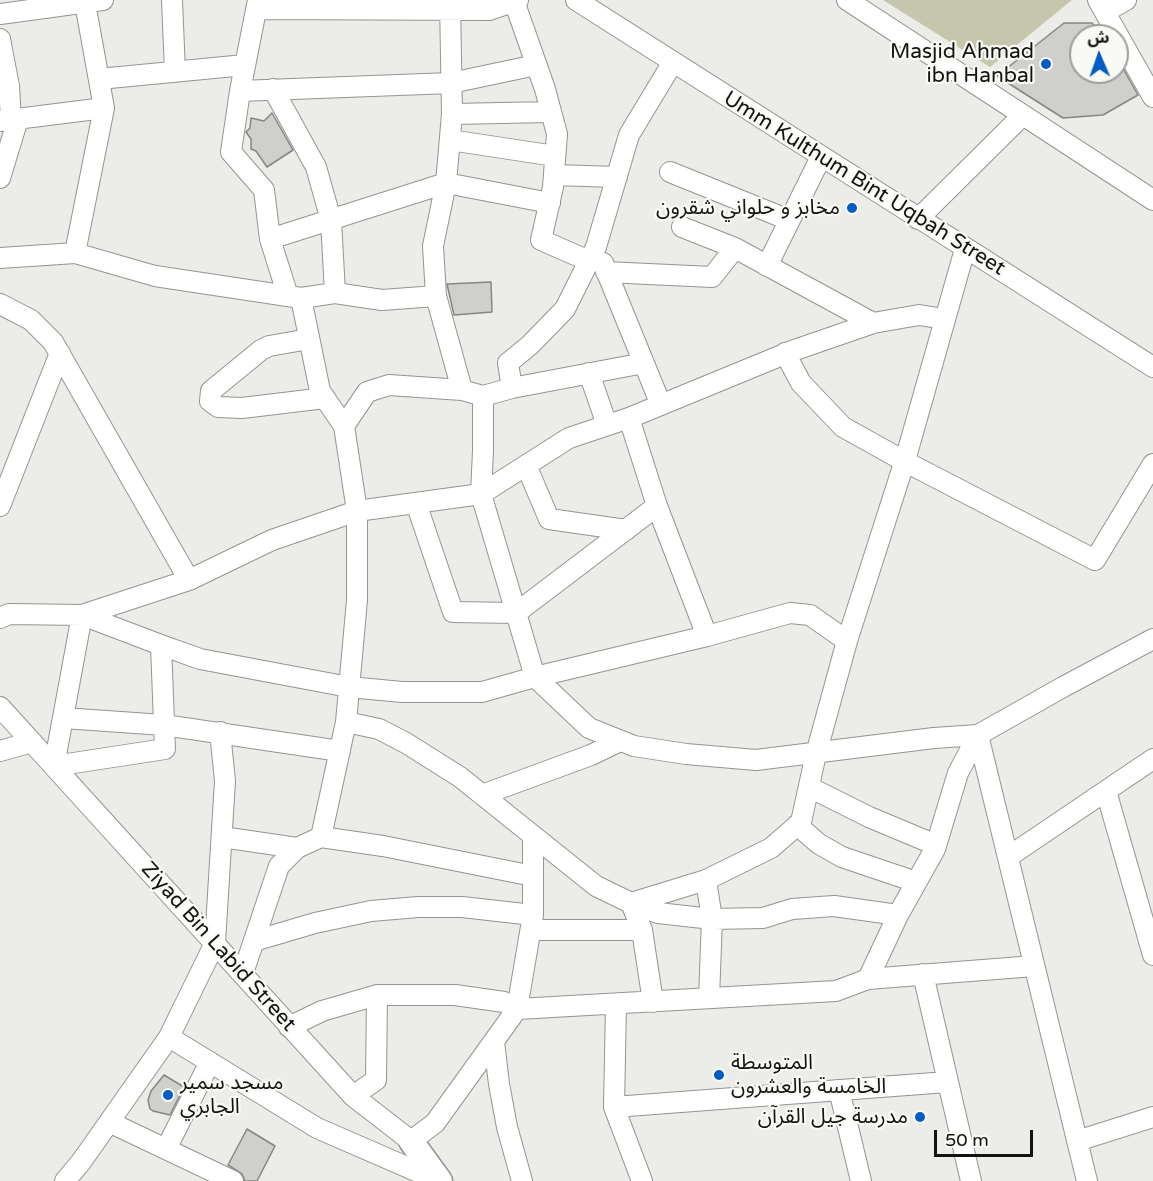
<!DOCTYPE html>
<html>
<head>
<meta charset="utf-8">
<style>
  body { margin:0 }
  #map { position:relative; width:1153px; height:1181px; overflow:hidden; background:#ecece8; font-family:"Varela Round","Noto Sans Arabic",sans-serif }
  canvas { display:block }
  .north { position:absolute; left:1069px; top:24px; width:60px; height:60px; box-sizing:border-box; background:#f9faf5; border:2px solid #9d9d9a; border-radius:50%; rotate:358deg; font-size:16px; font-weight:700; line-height:24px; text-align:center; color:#121211 }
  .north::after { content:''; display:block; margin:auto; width:21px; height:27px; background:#015cc5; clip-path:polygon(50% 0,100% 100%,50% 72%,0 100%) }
  .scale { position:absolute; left:934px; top:1130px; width:99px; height:27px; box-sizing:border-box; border:3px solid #121211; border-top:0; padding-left:8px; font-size:18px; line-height:21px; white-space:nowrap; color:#121211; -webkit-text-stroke:4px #f9faf5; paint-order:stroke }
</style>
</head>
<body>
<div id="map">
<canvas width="1153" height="1181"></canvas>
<div class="north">ش</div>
<div class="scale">50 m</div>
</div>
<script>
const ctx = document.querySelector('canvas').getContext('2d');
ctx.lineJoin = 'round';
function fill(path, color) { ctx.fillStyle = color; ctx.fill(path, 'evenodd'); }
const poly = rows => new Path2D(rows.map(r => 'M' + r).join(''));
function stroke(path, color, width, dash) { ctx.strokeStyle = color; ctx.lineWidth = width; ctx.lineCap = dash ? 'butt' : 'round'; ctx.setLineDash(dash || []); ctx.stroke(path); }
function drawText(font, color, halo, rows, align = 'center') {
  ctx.font = font + ' "Varela Round","Noto Sans Arabic",sans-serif'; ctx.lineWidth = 4.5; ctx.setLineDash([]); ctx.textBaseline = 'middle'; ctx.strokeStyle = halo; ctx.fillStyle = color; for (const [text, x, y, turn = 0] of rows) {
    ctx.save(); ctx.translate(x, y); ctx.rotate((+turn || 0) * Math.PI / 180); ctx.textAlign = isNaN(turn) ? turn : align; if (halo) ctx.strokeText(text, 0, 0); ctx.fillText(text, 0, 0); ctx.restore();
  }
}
fill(poly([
  [883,0,1072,0,990,67]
]), '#c6c6ad');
const building = poly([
  [1064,23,1092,23,1104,36,1081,36,1081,72,1117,72,1117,58,1138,95,1103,115,1063,118,997,76,1064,23],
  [272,113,293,150,267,167,256,151,251,149,251,139,246,132,250,128,251,118,264,121,272,113],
  [491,282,492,312,454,315,447,284,491,282],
  [164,1075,184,1087,170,1115,153,1111,150,1109,148,1100,151,1091,164,1075],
  [247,1129,275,1146,257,1181,245,1181,242,1174,228,1165,247,1129]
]);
fill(building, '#cfcfcb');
stroke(building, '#868682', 1.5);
const minor = poly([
  [172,0,175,72],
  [258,0,240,91,231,152,264,190,270,239,288,296],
  [450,0,452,114,446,183,433,246,436,296,462,390,483,396,483,451,481,494,535,677,589,728,634,746,686,754,756,760,934,738,978,735,1087,1181],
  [576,0,1153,367],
  [847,0,1153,200],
  [1098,0,1153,97],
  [514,1,545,89,557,134,553,187,541,240,589,261],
  [257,9,489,10,518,0],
  [1105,12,1126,0],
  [0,14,103,0],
  [0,39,9,86,11,120],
  [99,79,245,65],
  [273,89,316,167,331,220,335,293],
  [240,91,451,83,536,65],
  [452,114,551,112],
  [0,121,104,108],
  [450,140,555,156],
  [670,172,789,220],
  [554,175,617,177],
  [0,178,18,119],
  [918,219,1023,115],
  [682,227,735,248],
  [270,239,446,183,550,203],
  [75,253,104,108,85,3],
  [0,258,75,253,155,276,301,298,335,293,382,300,436,296],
  [603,263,661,405],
  [767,266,821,157],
  [606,272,712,277,735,248,873,323],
  [301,298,320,391,344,426,357,511,357,600,346,722,321,837],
  [0,304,31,320,53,342,189,580],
  [309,339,269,346,261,350,211,391,210,401,218,407,242,408,325,398],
  [785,353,801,383,843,427,904,461,1095,560,1153,464],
  [589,373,607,425],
  [512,388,644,363],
  [483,396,512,388,508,363,530,345,565,309,596,247,629,135,673,62],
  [629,418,657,506,707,636],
  [344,426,367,392,389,385,462,390],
  [526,465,549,519,626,530],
  [416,503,453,612,516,613,657,506],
  [0,506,60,353],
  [0,618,9,614,82,615,189,580,272,540,357,511,481,494,569,438,629,418,792,351,873,323,919,315,944,319],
  [161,645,165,749,54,766,82,615,161,645,200,659,349,687,402,692,482,692,535,677,707,636,790,613,810,615,847,641],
  [0,707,353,1096,411,1141,435,1123,517,1009,836,991,868,979,898,915,935,849,958,773,978,735,1063,687,1153,639],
  [63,718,164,725,340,751],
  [346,722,379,729,406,743,460,777,596,886,631,903,642,930,653,1002],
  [0,751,32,742],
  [809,787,869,817,936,845],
  [1106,791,1153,955],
  [482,795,591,755,620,741],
  [797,825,819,844,842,857,916,882],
  [222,837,297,848],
  [1008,857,1153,759],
  [706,880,712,919,709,998],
  [631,903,706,880,771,848,801,822,816,754,847,641,906,457,965,249],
  [631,903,658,913,712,919,763,918,792,909,834,906,898,915],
  [531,930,642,930],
  [254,941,315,923,371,911,418,907,462,907,533,915],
  [243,973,279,866,297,848,321,837,383,846,533,876],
  [923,974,971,1181],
  [868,979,1034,966],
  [616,1004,614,1107,642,1181],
  [289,1027,322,1011,377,995,455,995,504,1002,517,1009,533,915,533,837],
  [169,1037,317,1128,439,1181],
  [494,1042,499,1084,507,1127,522,1181],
  [839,1090,861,1181],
  [353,1096,376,1080,377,995],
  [614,1107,947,1082],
  [109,1122,233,1181],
  [1077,1141,1153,1117],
  [166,1149,210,1062],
  [65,1181,81,1162,169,1037,215,943,225,781,220,732]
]);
const major = poly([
  [411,1141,440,1181]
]);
stroke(minor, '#949490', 22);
stroke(major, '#949490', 27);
stroke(minor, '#fff', 20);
stroke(major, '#fff', 24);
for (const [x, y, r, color] of [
  [1046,64,6,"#015cc5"],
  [852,208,6,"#015cc5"],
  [719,1075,6,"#015cc5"],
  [168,1095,6,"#015cc5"],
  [920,1117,6,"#015cc5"]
]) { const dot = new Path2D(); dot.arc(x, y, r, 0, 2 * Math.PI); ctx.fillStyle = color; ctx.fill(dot); stroke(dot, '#f9faf5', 2); }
drawText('21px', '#121211', '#f9faf5', [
  ["Masjid Ahmad",1034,52],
  ["ibn Hanbal",1034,76],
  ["مخابز و حلواني شقرون",840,208],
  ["المتوسطة",731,1063,"left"],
  ["الخامسة والعشرون",731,1087,"left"],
  ["مسجد سمير",180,1083,"left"],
  ["الجابري",180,1107,"left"],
  ["مدرسة جيل القرآن",908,1117]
], 'right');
drawText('21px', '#121211', '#f9faf5', [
  ["Umm Kulthum Bint Uqbah Street",864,184,32],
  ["Ziyad Bin Labid Street",218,947,48]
]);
</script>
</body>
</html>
